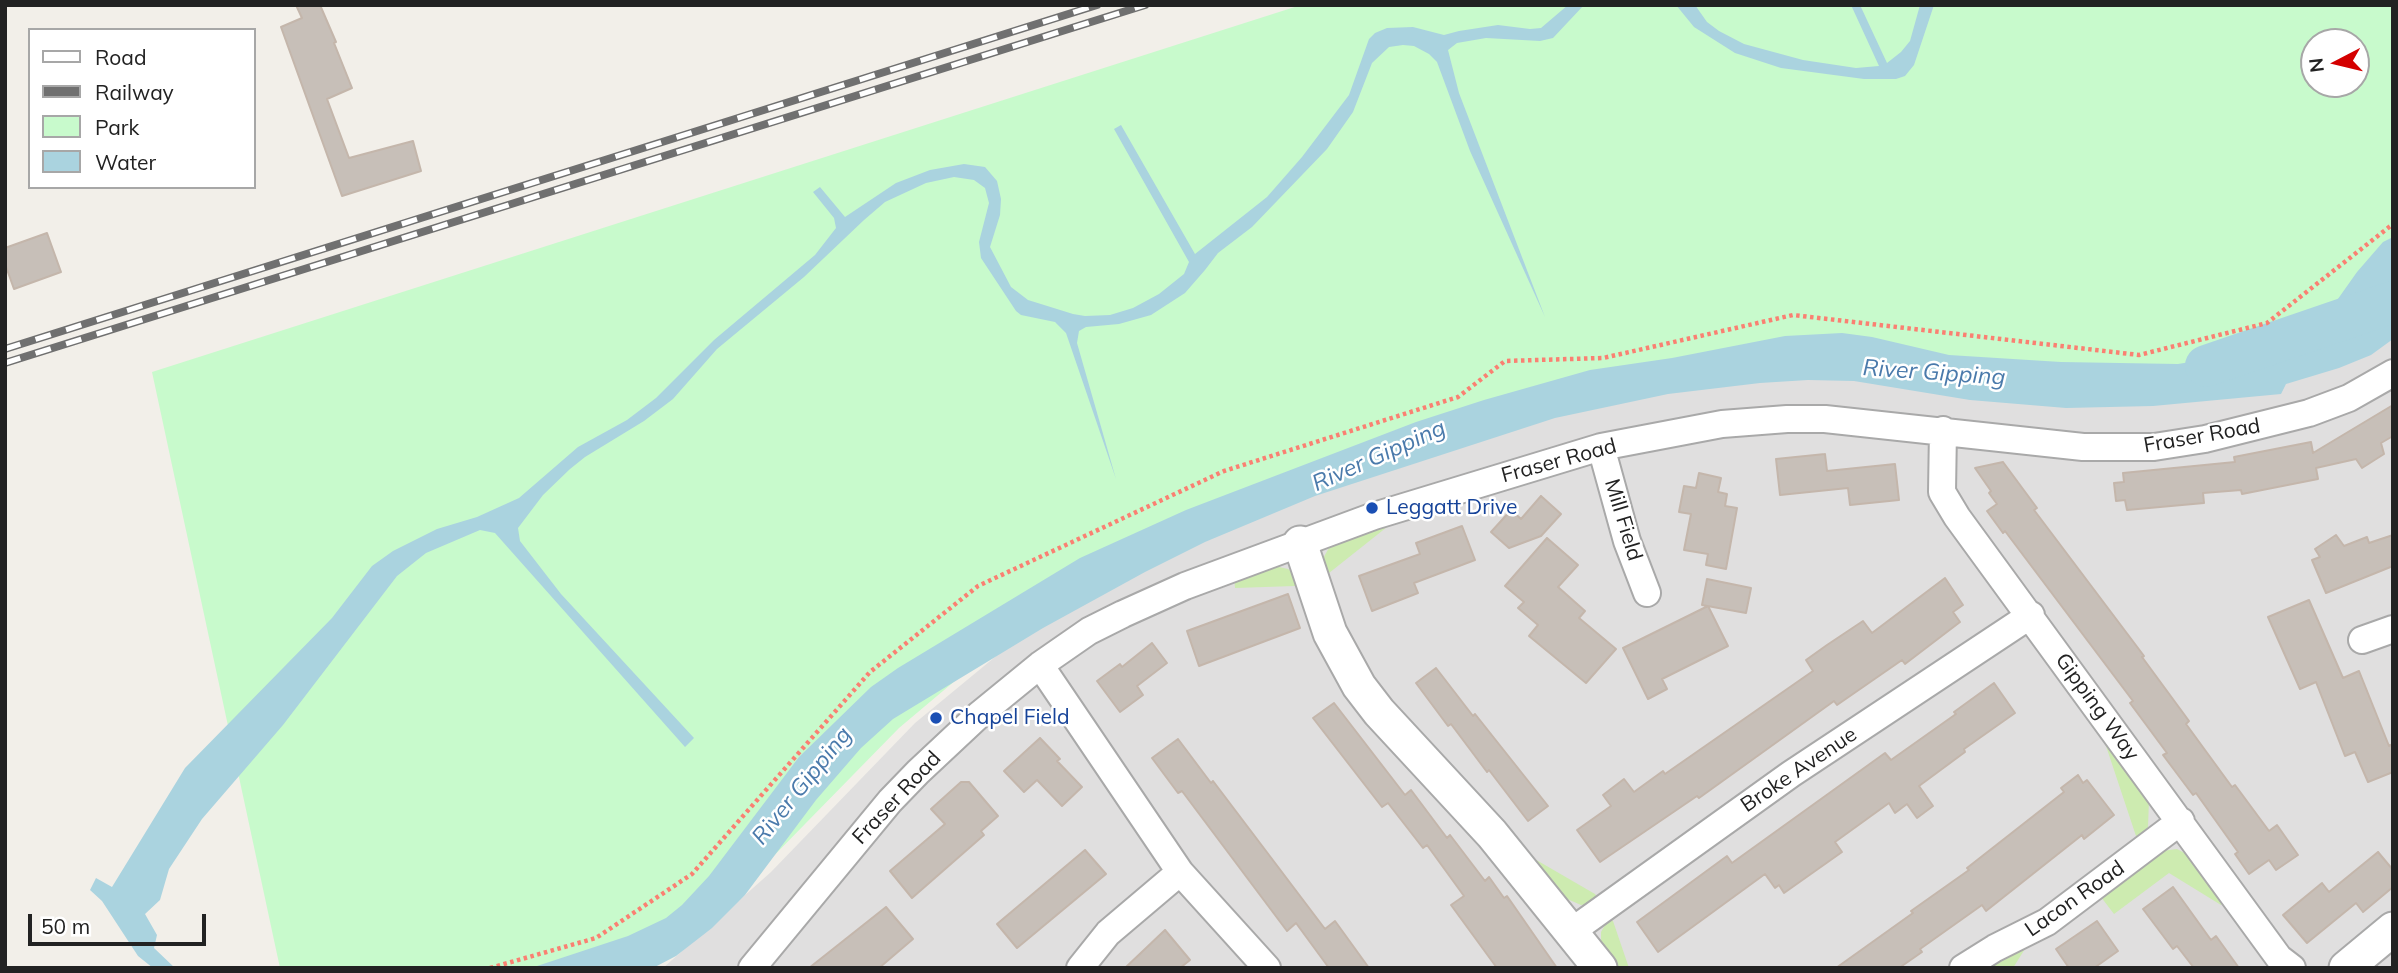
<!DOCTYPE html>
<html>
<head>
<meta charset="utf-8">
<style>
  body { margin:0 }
  #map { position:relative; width:2398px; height:973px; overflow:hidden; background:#f2efe9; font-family:Mulish,sans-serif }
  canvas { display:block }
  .frame { position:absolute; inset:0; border:7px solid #222; pointer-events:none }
  .legend { position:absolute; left:28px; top:28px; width:228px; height:161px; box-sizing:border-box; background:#fff; border:2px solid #a7a7a7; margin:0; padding:9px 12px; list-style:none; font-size:21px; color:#222 }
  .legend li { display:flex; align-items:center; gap:14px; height:35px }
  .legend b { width:35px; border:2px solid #a7a7a7 }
  .north { position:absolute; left:2300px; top:28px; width:70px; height:70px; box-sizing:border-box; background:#fff; border:2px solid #a7a7a7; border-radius:50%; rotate:263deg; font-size:19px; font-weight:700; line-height:28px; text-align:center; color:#222 }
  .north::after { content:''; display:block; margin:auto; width:24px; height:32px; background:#d40000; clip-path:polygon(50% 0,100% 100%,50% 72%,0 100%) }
  .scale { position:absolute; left:28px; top:914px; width:178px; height:32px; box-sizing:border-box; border:4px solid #222; border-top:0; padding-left:9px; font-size:21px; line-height:24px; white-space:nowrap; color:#222; -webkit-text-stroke:5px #fff; paint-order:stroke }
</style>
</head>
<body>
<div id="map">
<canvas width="2398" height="973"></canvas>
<div class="frame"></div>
<ul class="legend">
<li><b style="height:9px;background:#fff"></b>Road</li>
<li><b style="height:9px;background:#707070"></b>Railway</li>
<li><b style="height:19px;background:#c8facc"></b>Park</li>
<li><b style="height:19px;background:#aad3df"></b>Water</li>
</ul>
<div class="north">N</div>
<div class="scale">50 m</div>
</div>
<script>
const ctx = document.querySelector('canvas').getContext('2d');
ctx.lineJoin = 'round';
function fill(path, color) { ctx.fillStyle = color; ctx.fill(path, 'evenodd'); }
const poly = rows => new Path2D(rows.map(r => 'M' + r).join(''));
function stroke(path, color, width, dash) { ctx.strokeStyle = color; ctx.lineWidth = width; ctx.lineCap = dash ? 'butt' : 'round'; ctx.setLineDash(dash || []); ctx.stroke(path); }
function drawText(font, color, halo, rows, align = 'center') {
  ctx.font = font + ' Mulish,sans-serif'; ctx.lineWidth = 5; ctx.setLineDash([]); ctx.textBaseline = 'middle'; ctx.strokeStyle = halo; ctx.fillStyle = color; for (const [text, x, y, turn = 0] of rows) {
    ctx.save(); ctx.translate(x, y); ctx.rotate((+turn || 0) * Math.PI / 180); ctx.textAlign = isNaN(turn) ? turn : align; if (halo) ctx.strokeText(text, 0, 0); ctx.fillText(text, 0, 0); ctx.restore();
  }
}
fill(poly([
  [2393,302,2393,968,663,968,771,872,915,723,1064,600,1464,429,1804,357,2139,380]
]), '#e0dfdf');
fill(poly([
  [1384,523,1387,527,1329,573,1321,573,1321,562,1330,546],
  [1270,565,1288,569,1301,579,1295,586,1235,588,1234,576],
  [2103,737,2149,800,2148,827,2137,839],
  [2177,849,2192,857,2223,902,2221,905,2169,873,2114,914,2101,897,2162,851],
  [1526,854,1595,894,1598,899,1588,904,1581,905,1558,895],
  [1609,918,1613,921,1629,968,1612,968,1601,946,1601,932],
  [2028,944,2013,968,1989,968,1989,966]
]), '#cdebb0');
fill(poly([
  [1301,5,2393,5,2393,290,2139,380,1804,357,1464,429,1057,595,899,728,758,872,645,968,280,968,152,372],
  [2314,42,2356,42,2356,84,2314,84]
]), '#c8facc');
fill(poly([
  [1568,5,1584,5,1553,38,1540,41,1486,38,1457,43,1448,50,1459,93,1545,317,1470,151,1437,62,1429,54,1414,46,1403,45,1389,47,1372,63,1353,112,1327,149,1252,227,1218,253,1205,270,1185,293,1151,315,1119,324,1086,327,1079,331,1077,343,1116,479,1066,333,1055,322,1021,315,1016,311,981,258,979,242,989,203,985,188,974,180,954,177,926,183,885,202,864,220,804,277,717,349,673,399,644,421,585,457,570,469,543,495,518,528,520,541,561,594,694,738,685,747,495,533,480,530,426,553,397,576,283,725,202,819,169,869,160,900,145,914,157,935,154,948,175,968,153,968,138,956,102,901,90,890,96,878,112,887,185,768,332,618,372,566,393,551,437,529,477,517,519,498,578,447,627,420,656,398,714,340,815,255,836,228,834,218,813,192,820,187,845,217,896,183,930,170,964,164,985,167,997,181,1001,199,1000,215,990,247,1011,287,1028,300,1073,314,1085,316,1110,315,1133,308,1159,294,1184,274,1189,262,1114,129,1121,125,1195,254,1267,197,1302,157,1349,95,1369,39,1375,33,1387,28,1413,27,1444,35,1459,31,1498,25,1530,29,1541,28],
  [1676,5,1695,5,1707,22,1719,31,1744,44,1803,60,1856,68,1879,66,1851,5,1860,5,1887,63,1901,52,1910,41,1920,5,1934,5,1914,65,1905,76,1896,79,1864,79,1781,68,1735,53,1694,27],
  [2393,237,2393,339,2371,355,2339,368,2286,384,2281,394,2153,406,2066,408,1970,400,1854,381,1808,380,1760,383,1668,394,1555,418,1315,496,1205,542,1145,572,1043,628,893,719,861,748,816,800,745,895,712,928,676,956,653,968,531,968,628,936,666,918,682,905,709,876,799,757,871,687,898,668,1080,558,1186,510,1416,422,1484,400,1590,370,1672,358,1785,336,1842,333,1872,337,1949,355,2061,362,2178,364,2238,354,2282,341,2309,328,2328,313,2357,272,2383,242]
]), '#aad3df');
stroke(poly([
  [2206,366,2393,302]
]), '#aad3df', 42);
const building = poly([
  [296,5,320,5,336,42,334,43,352,88,327,99,349,158,413,141,421,171,342,196,281,27,302,18,296,5],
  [47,233,61,272,14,289,5,264,5,248,47,233],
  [2393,405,2393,436,2381,443,2384,454,2362,468,2356,459,2316,468,2318,479,2242,494,2241,490,2203,493,2204,503,2127,510,2125,500,2116,501,2114,483,2124,482,2123,473,2235,462,2234,457,2311,442,2313,453,2393,405],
  [1825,454,1827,471,1895,464,1899,500,1850,505,1848,488,1780,495,1776,459,1825,454],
  [2003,462,2037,508,2034,510,2144,656,2142,657,2189,721,2186,724,2232,787,2235,785,2269,831,2277,825,2298,855,2276,870,2269,860,2249,874,2235,854,2238,852,2196,793,2193,795,2163,755,2167,753,2130,703,2133,701,2005,531,2003,533,1987,511,1997,504,1989,493,1991,491,1975,468,2003,462],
  [1699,473,1721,478,1718,492,1727,494,1725,506,1737,508,1726,569,1706,565,1708,554,1684,550,1691,514,1679,512,1684,486,1696,488,1699,473],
  [1541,496,1561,514,1541,536,1509,548,1491,532,1511,510,1521,519,1541,496],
  [1462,526,1475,560,1414,583,1418,593,1372,611,1359,576,1420,554,1416,543,1462,526],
  [2336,535,2344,546,2367,537,2369,543,2393,535,2393,566,2326,593,2312,560,2320,557,2315,549,2336,535],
  [1547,538,1578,565,1558,587,1585,611,1579,618,1616,649,1586,683,1529,636,1538,625,1518,608,1524,602,1505,586,1547,538],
  [1945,578,1963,605,1953,612,1960,622,1905,664,1902,660,1837,705,1834,701,1699,798,1697,796,1600,862,1577,830,1611,806,1603,795,1624,779,1634,792,1663,771,1665,774,1813,671,1806,660,1827,645,1863,621,1872,633,1945,578],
  [1707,579,1751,588,1746,613,1702,605,1707,579],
  [1288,594,1300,628,1199,666,1187,631,1288,594],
  [2309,600,2343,678,2359,671,2389,746,2393,744,2393,772,2368,782,2355,752,2345,756,2316,682,2300,689,2268,617,2309,600],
  [1708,606,1728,646,1662,679,1667,689,1648,699,1623,648,1708,606],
  [1152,643,1167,663,1137,686,1143,695,1120,712,1097,681,1120,664,1122,667,1152,643],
  [1436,668,1473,716,1475,714,1548,806,1528,821,1489,770,1487,772,1451,724,1448,726,1416,683,1436,668],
  [1994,683,2015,713,1964,749,1965,752,1919,786,1933,806,1917,818,1907,804,1895,813,1889,803,1835,842,1842,852,1784,893,1779,885,1775,888,1765,874,1658,952,1637,922,1727,856,1732,863,1885,753,1891,760,1956,714,1954,712,1994,683],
  [1334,703,1405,795,1411,790,1447,838,1450,835,1485,881,1489,877,1504,898,1507,896,1557,968,1497,968,1451,905,1464,896,1427,845,1423,848,1388,803,1382,807,1313,718,1334,703],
  [1040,738,1060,759,1057,761,1082,787,1062,806,1037,780,1024,792,1004,771,1040,738],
  [1178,739,1211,783,1213,781,1325,929,1335,921,1369,968,1329,968,1296,923,1287,931,1182,791,1178,793,1152,758,1178,739],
  [2078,775,2083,783,2087,780,2114,815,2084,839,2082,835,1986,911,1982,905,1920,949,1922,952,1899,968,1836,968,1913,913,1911,911,1969,870,1967,868,2064,792,2061,788,2078,775],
  [961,782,969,782,998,816,981,831,984,835,912,898,890,871,945,824,931,809,961,782],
  [1085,850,1106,874,1017,948,997,924,1085,850],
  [2378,852,2393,870,2393,887,2363,912,2356,903,2307,943,2283,915,2322,883,2329,892,2378,852],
  [2173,887,2211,940,2216,936,2239,968,2194,968,2177,946,2173,949,2143,909,2173,887],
  [886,907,913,939,879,968,809,968,886,907],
  [2097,921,2118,951,2094,968,2069,968,2056,949,2097,921],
  [1165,930,1190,960,1180,968,1125,968,1165,930]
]);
fill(building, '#c7bfb8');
stroke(building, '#c4b6ab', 2);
const minor = poly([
  [1943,430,1942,492,1957,517,2279,958,2292,968],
  [1601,447,1627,541,1647,593],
  [2362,640,2393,629],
  [1040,665,1180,872,1267,968],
  [1572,931,1791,774,2031,615],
  [752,968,890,801,918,772,980,714,1040,665,1089,631,1123,614,1185,586,1374,516,1601,447,1722,424,1787,419,1825,419,2083,447,2154,447,2205,439,2309,413,2349,398,2393,373],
  [1080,968,1108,933,1180,872],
  [1963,968,1995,948,2047,922,2181,821]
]);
const tertiary = poly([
  [1300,543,1330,633,1359,686,1379,712,1492,834,1600,968],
  [2346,968,2393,929]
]);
stroke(minor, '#a9a9a9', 30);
stroke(tertiary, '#a9a9a9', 37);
stroke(poly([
  [490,968,596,938,692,874,870,672,978,586,1224,471,1458,397,1505,361,1603,358,1793,315,2139,355,2267,323,2393,224]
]), '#fa8072', 4.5, [3.5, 3.5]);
stroke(minor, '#fff', 26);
stroke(tertiary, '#fff', 33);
const rail = poly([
  [5,349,1097,5],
  [5,363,1145,5]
]);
stroke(rail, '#707070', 8);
stroke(rail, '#fff', 5, [16]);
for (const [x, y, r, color] of [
  [1372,508,7,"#1a4fb4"],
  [936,718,7,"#1a4fb4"]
]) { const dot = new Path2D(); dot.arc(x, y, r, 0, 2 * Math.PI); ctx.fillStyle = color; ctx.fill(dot); stroke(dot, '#fff', 2.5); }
drawText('21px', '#222', '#fff', [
  ["Fraser Road",2202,436,-10],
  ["Fraser Road",1559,461,-15],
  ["Mill Field",1623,520,73],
  ["Gipping Way",2097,707,54],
  ["Broke Avenue",1799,770,-34],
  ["Fraser Road",897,798,-47],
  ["Lacon Road",2075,899,-35]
]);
drawText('21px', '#164399', '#fff', [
  ["Leggatt Drive",1386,508],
  ["Chapel Field",950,718]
], 'left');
drawText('italic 23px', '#4a7aab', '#fff', [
  ["River Gipping",1934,373,4],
  ["River Gipping",1379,456,-24],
  ["River Gipping",802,786,-51]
]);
</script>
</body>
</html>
